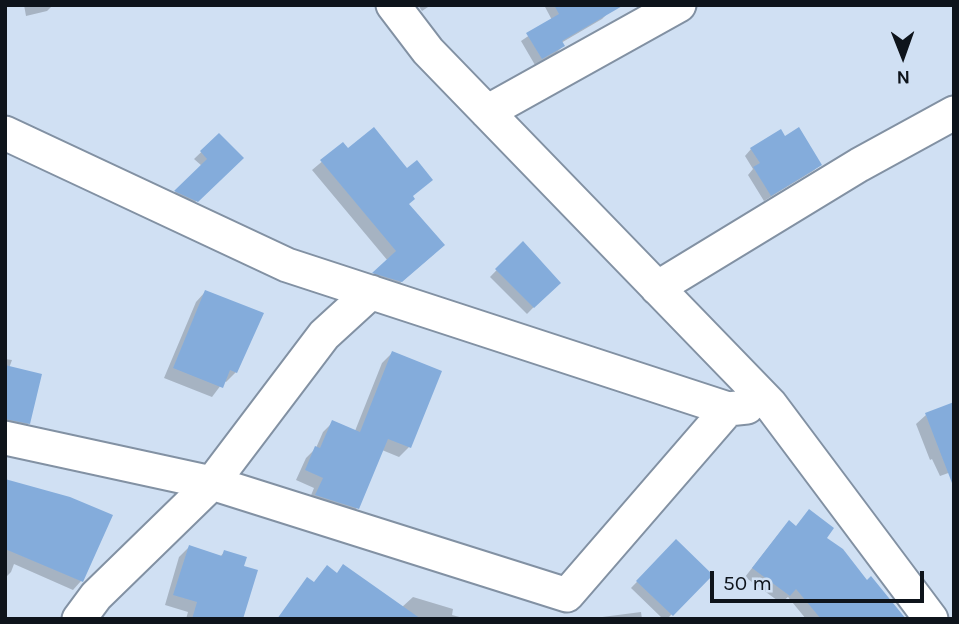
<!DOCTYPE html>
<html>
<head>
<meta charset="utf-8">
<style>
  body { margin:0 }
  #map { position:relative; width:959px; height:624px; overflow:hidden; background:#d0e0f3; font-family:Karla,sans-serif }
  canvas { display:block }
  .frame { position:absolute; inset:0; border:7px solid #0e141b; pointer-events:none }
  .north { position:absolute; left:868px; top:21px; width:70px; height:70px; -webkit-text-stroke:5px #d0e0f3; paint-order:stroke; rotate:179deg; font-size:19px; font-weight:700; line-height:28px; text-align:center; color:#0e141b }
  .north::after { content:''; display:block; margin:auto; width:24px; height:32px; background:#0e141b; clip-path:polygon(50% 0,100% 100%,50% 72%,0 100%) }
  .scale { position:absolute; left:710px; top:571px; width:214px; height:32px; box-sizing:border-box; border:4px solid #0e141b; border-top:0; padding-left:9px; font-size:21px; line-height:24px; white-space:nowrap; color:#0e141b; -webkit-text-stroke:5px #d0e0f3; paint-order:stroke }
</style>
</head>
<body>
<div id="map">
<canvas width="959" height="624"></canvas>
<div class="frame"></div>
<div class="north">N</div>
<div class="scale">50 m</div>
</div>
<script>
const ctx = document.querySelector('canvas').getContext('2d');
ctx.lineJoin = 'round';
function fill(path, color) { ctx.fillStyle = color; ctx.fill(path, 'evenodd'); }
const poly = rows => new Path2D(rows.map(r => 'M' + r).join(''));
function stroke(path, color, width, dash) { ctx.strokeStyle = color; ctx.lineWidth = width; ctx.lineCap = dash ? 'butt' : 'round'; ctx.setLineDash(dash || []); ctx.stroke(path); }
fill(poly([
  [24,5,53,5,47,11,26,16],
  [418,5,431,5,422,11],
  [544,5,605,5,609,12,602,19,561,43,563,46,556,53,535,65,521,41,552,20],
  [219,135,241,158,189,208,169,198,202,166,194,159],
  [785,138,820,165,813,171,764,201,748,175,753,169,745,156,751,149],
  [343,144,407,204,434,254,392,290,365,282,388,261,312,170],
  [523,243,558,282,527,314,490,277],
  [205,292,236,372,226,382,224,381,212,397,164,378,196,302],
  [392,353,409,447,399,457,382,450,357,508,347,518,307,505,314,488,296,480,306,458,316,448,323,432,333,422,355,431,382,363],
  [5,359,12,360,9,368,29,423,22,430,5,426],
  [926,415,954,471,940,476,932,459,930,460,916,424],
  [5,480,110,516,81,581,73,590,14,564,11,572,5,578],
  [795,527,825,538,895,619,806,619,788,597,781,603,745,577,781,531],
  [676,542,711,575,667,619,663,619,631,588],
  [189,547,220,557,225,551,241,619,186,619,188,612,165,605,179,557],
  [413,597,453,609,452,615,467,619,389,619],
  [641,612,642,619,587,619]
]), '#0003');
fill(poly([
  [554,5,624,5,562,41,565,46,542,59,526,33,559,14],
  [374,127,407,168,417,160,433,180,413,196,415,199,409,204,445,245,402,282,372,273,396,251,320,160,343,142,348,148],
  [799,127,822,165,771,196,753,167,760,163,750,148,781,129,785,136],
  [219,133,244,158,198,202,174,191,207,159,200,151],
  [523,241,561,283,534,308,495,269],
  [205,290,264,313,237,373,230,370,223,388,173,368],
  [392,351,442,371,411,448,388,439,359,509,315,495,323,478,305,470,315,446,320,448,332,420,360,432],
  [5,365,42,374,30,424,5,419],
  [954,402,954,483,952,483,925,413],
  [5,479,70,497,113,515,83,582,5,549],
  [809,509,834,528,827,538,843,549,867,580,871,576,906,619,821,619,796,589,790,596,752,568,789,520,796,526],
  [676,539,713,575,673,616,636,581],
  [189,545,222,556,224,550,247,557,244,566,258,570,243,619,192,619,197,602,173,595],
  [343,564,421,619,277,619,307,577,314,582,327,565,337,573]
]), '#84acdb');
const minor = poly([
  [393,5,428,51,770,404,931,619],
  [487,112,679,5],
  [5,133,287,265,728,409,747,407],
  [657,288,859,165,954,113],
  [5,438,212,483,567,595,728,409],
  [79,619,96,596,212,483,324,335,371,292]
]);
stroke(minor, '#8291a3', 37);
stroke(minor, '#fff', 33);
</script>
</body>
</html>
